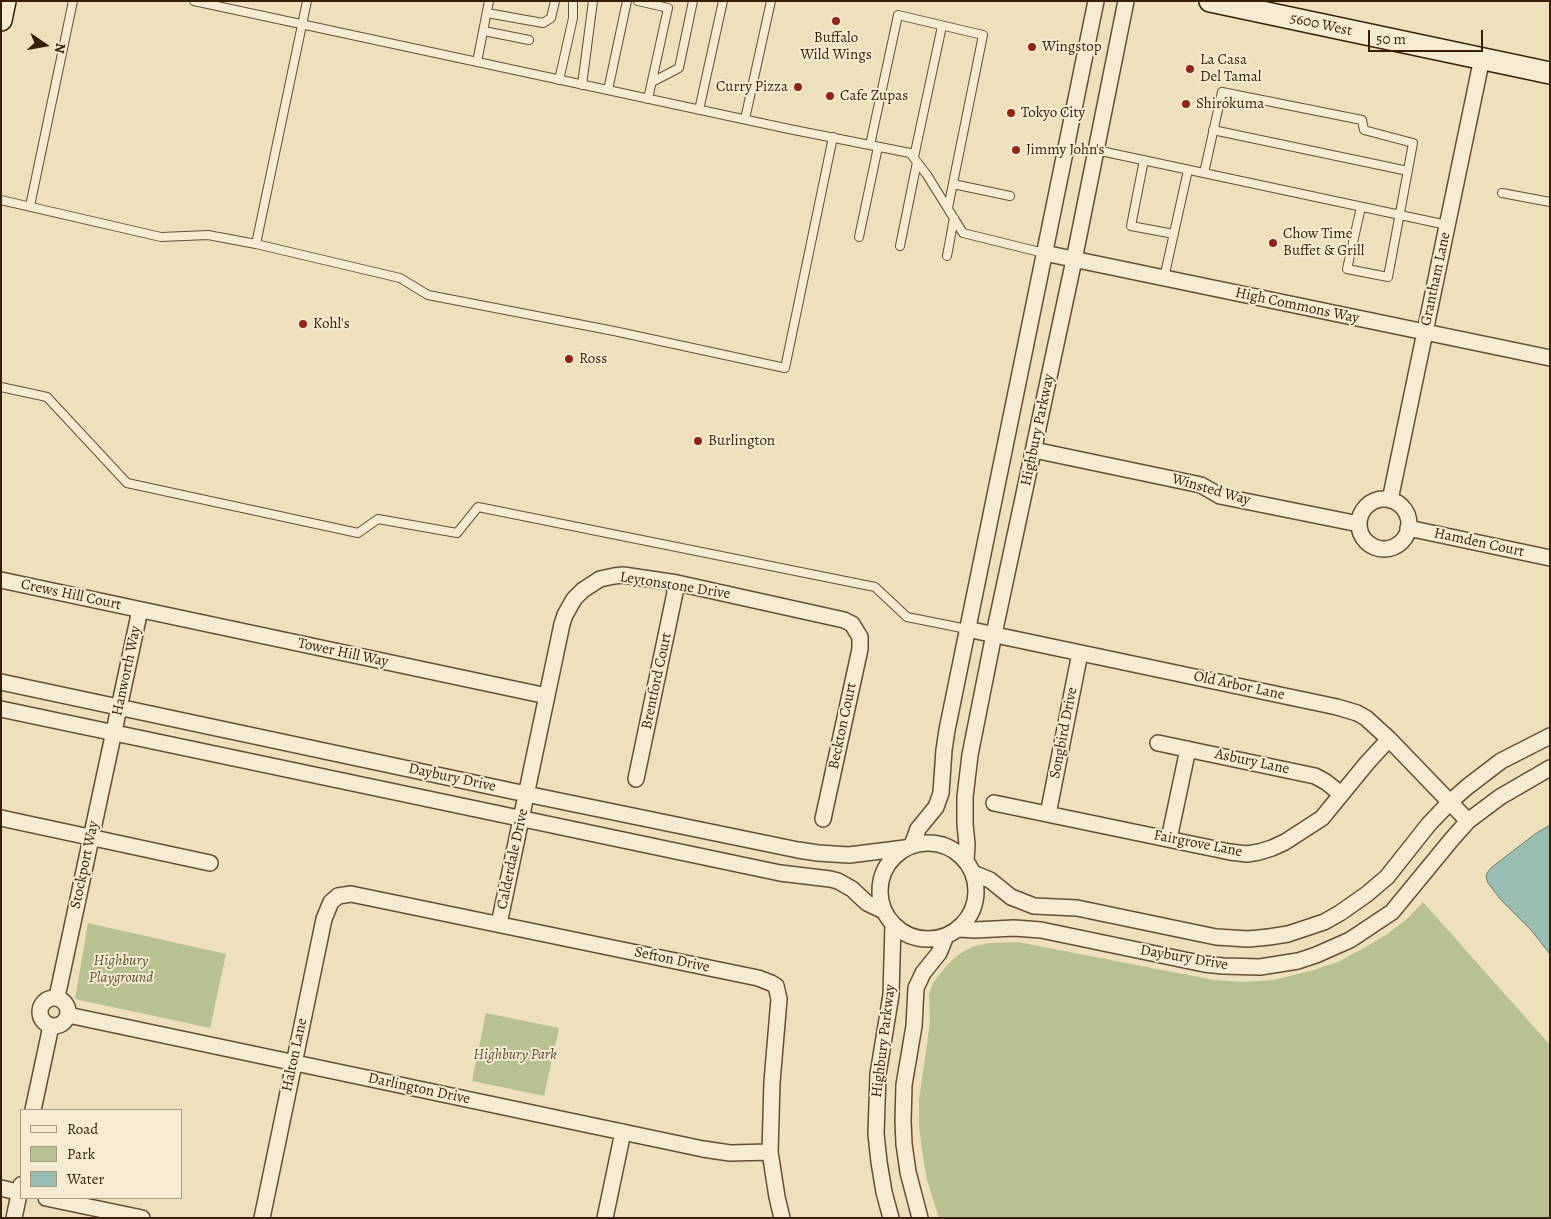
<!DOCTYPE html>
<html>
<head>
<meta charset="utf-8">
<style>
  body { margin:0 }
  #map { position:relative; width:1551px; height:1219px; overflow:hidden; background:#efe0bc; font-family:Alegreya,serif }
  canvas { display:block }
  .frame { position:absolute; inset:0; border:2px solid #361e07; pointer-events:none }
  .legend { position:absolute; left:20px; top:1109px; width:162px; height:90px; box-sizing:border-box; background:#f5ebd3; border:1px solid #a99981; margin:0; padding:6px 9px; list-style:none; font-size:15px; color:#361e07 }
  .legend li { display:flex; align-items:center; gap:10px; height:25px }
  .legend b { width:25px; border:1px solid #a99981 }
  .north { position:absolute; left:20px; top:20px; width:50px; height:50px; -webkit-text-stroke:4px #f5ebd3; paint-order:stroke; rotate:102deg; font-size:14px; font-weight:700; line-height:20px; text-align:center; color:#361e07 }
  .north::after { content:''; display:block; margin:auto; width:18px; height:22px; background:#361e07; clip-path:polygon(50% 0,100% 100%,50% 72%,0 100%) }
  .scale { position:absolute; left:1368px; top:30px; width:115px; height:22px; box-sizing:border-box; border:2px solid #361e07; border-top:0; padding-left:6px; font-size:15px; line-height:18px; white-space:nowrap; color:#361e07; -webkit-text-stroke:4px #f5ebd3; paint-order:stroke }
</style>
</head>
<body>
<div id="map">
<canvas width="1551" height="1219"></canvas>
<div class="frame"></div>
<ul class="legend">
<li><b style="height:6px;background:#f5ebd3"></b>Road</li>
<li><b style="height:14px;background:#b8c291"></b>Park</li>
<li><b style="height:14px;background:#9abdb3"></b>Water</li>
</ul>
<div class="north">N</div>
<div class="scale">50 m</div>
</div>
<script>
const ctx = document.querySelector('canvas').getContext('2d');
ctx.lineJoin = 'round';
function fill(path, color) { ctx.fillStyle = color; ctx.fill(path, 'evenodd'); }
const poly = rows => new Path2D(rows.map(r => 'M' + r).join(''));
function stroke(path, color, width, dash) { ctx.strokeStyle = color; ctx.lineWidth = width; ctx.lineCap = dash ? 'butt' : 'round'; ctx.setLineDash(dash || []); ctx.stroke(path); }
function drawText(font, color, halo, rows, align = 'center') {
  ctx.font = font + ' Alegreya,serif'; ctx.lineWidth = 4; ctx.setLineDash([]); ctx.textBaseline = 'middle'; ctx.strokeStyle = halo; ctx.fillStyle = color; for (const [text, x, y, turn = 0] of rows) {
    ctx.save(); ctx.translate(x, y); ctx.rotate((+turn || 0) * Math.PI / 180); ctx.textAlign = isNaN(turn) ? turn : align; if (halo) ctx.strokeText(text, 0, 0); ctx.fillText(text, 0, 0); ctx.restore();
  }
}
fill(poly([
  [1423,902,1550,1045,1550,1218,939,1218,927,1180,922,1151,919,1125,919,1100,930,1022,929,994,933,983,944,969,952,960,961,953,974,946,990,943,1018,942,1214,980,1243,982,1273,980,1314,970,1340,961,1364,948,1387,934,1408,918],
  [88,923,226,954,210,1028,75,999],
  [486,1013,559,1028,544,1096,472,1081]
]), '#b8c291');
const water = poly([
  [1550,825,1550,954,1531,930,1501,900,1488,883,1486,877,1487,873,1492,867,1535,834,1550,825]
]);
fill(water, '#9abdb3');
stroke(water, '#727d6e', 1);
const lane = poly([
  [194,1,789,129,910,153,927,175,963,233,1044,253],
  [638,1,668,8,648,99],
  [487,13,543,23,551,18,555,1],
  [484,31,529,40],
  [477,62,489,1],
  [559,80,573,18,573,1],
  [652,82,679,68,693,1],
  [582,85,593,1],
  [608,90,627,1],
  [699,110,723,1],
  [745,119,771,1],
  [1213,130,1408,171],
  [870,145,898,15,983,35,948,208],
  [1096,150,1447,225],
  [914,157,942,26],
  [1144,160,1131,226,1174,234],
  [1204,173,1222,92,1362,120,1364,130,1413,143,1388,277,1347,269,1361,207],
  [953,184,1010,196],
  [1502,193,1550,202],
  [1,200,161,237,208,235,256,244,400,278,428,295,614,331,785,368,833,137],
  [30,206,73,1],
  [859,237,878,147],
  [256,244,307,1],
  [900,246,917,162],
  [947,256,954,218],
  [1164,278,1188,170],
  [1,387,47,397,127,483,358,533,378,519,457,533,478,507,875,587,907,617,967,629]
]);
const street = poly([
  [1044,253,1550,358],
  [1034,450,1201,485,1220,496,1359,524],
  '1359 524a25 25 0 1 1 50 0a25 25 0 1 1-50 0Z',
  [1390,500,1482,58],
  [1408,528,1550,558],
  [1,580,547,696],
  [967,629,1337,707,1357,713,1366,718,1389,739,1468,821],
  [1,682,526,794,798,850,818,853,849,855,905,848],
  [1,709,780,873,830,879,838,881,852,889,867,903,884,911],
  [1158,743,1315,776,1326,782,1341,794],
  [636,779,677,583],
  [994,803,1230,852,1247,854,1259,852,1272,848,1285,842,1322,818,1367,763,1389,739],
  [1048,814,1080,653],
  [1,818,210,863],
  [1169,839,1188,749],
  '880 891a48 48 0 1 1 96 0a48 48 0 1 1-96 0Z',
  [912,845,918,829,936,807,941,793,944,750,947,730,1096,1],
  [966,860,967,844,965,824,965,797,970,755,994,634,1074,260,1126,1],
  [973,873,990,880,1011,897,1034,906,1077,908,1216,937,1248,939,1269,937,1288,934,1324,922,1340,913,1367,894,1387,877,1429,824,1450,802,1467,787,1501,761,1550,736],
  [499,924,562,624,565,615,574,599,583,590,600,579,614,576,623,575,677,583,844,620,852,624,860,637,860,649,823,819],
  [959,929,975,930,1014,928,1041,930,1204,964,1223,966,1260,967,1298,961,1316,955,1350,940,1392,912,1452,839,1468,821,1500,797,1550,768],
  [57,997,140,610],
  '40 1012a14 14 0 1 1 28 0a14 14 0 1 1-28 0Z',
  [68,1015,703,1149,730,1153,770,1152],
  [33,1110,51,1026],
  [1,1188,21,1193],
  [46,1198,142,1218],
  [14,1218,21,1185],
  [262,1218,324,919,331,902,338,896,351,894,758,978,771,983,776,986,779,999,772,1082,770,1152,777,1197,782,1218],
  [605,1218,623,1132],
  [891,1218,884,1192,879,1162,876,1134,878,1074,891,995,893,924],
  [920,1218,908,1172,904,1144,903,1121,904,1085,914,1026,916,988,923,973,939,953,946,936]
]);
const secondary = poly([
  [1210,1,1550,73],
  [1,20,5,1]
]);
stroke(lane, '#644e34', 10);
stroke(street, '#644e34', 18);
stroke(secondary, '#361e07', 24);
stroke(lane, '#f5ebd3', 8);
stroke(street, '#f5ebd3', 15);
stroke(secondary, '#f5ebd3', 21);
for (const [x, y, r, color] of [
  [836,21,5,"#8f2418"],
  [1032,47,5,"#8f2418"],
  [1190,69,5,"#8f2418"],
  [798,87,5,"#8f2418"],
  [830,96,5,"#8f2418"],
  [1186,104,5,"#8f2418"],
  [1011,113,5,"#8f2418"],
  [1016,150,5,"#8f2418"],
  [1273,243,5,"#8f2418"],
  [303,324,5,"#8f2418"],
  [569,359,5,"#8f2418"],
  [698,441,5,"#8f2418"]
]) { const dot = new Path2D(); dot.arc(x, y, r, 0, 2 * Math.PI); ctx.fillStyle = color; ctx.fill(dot); stroke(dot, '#f5ebd3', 2); }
drawText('15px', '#361e07', '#f5ebd3', [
  ["5600 West",1321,25,12],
  ["Grantham Lane",1436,279,-78],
  ["High Commons Way",1297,306,12],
  ["Highbury Parkway",1038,430,-78],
  ["Winsted Way",1211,490,16],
  ["Hamden Court",1479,543,12],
  ["Leytonstone Drive",675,586,9],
  ["Crews Hill Court",71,595,12],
  ["Tower Hill Way",343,653,12],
  ["Hanworth Way",127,671,-78],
  ["Brentford Court",657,681,-78],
  ["Old Arbor Lane",1239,686,12],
  ["Beckton Court",843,726,-78],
  ["Songbird Drive",1064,733,-79],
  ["Asbury Lane",1252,762,12],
  ["Daybury Drive",452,778,12],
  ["Fairgrove Lane",1198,844,11],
  ["Calderdale Drive",513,859,-78],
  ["Stockport Way",85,865,-78],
  ["Daybury Drive",1184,958,10],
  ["Sefton Drive",672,960,12],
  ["Highbury Parkway",884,1041,-83],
  ["Halton Lane",295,1055,-78],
  ["Darlington Drive",419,1089,12]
]);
drawText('15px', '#361e07', '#f5ebd3', [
  ["Buffalo",836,38,"center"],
  ["Wild Wings",836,55,"center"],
  ["Wingstop",1042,47],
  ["La Casa",1200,60],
  ["Del Tamal",1200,77],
  ["Curry Pizza",788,87,"right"],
  ["Cafe Zupas",840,96],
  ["Shirokuma",1196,104],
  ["Tokyo City",1021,113],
  ["Jimmy John's",1026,150],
  ["Chow Time",1283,234],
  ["Buffet & Grill",1283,251],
  ["Kohl's",313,324],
  ["Ross",579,359],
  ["Burlington",708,441]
], 'left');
drawText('italic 15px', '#5d4f30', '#f5ebd3', [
  ["Highbury",121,961],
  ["Playground",121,978],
  ["Highbury Park",515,1055]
]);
</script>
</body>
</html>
